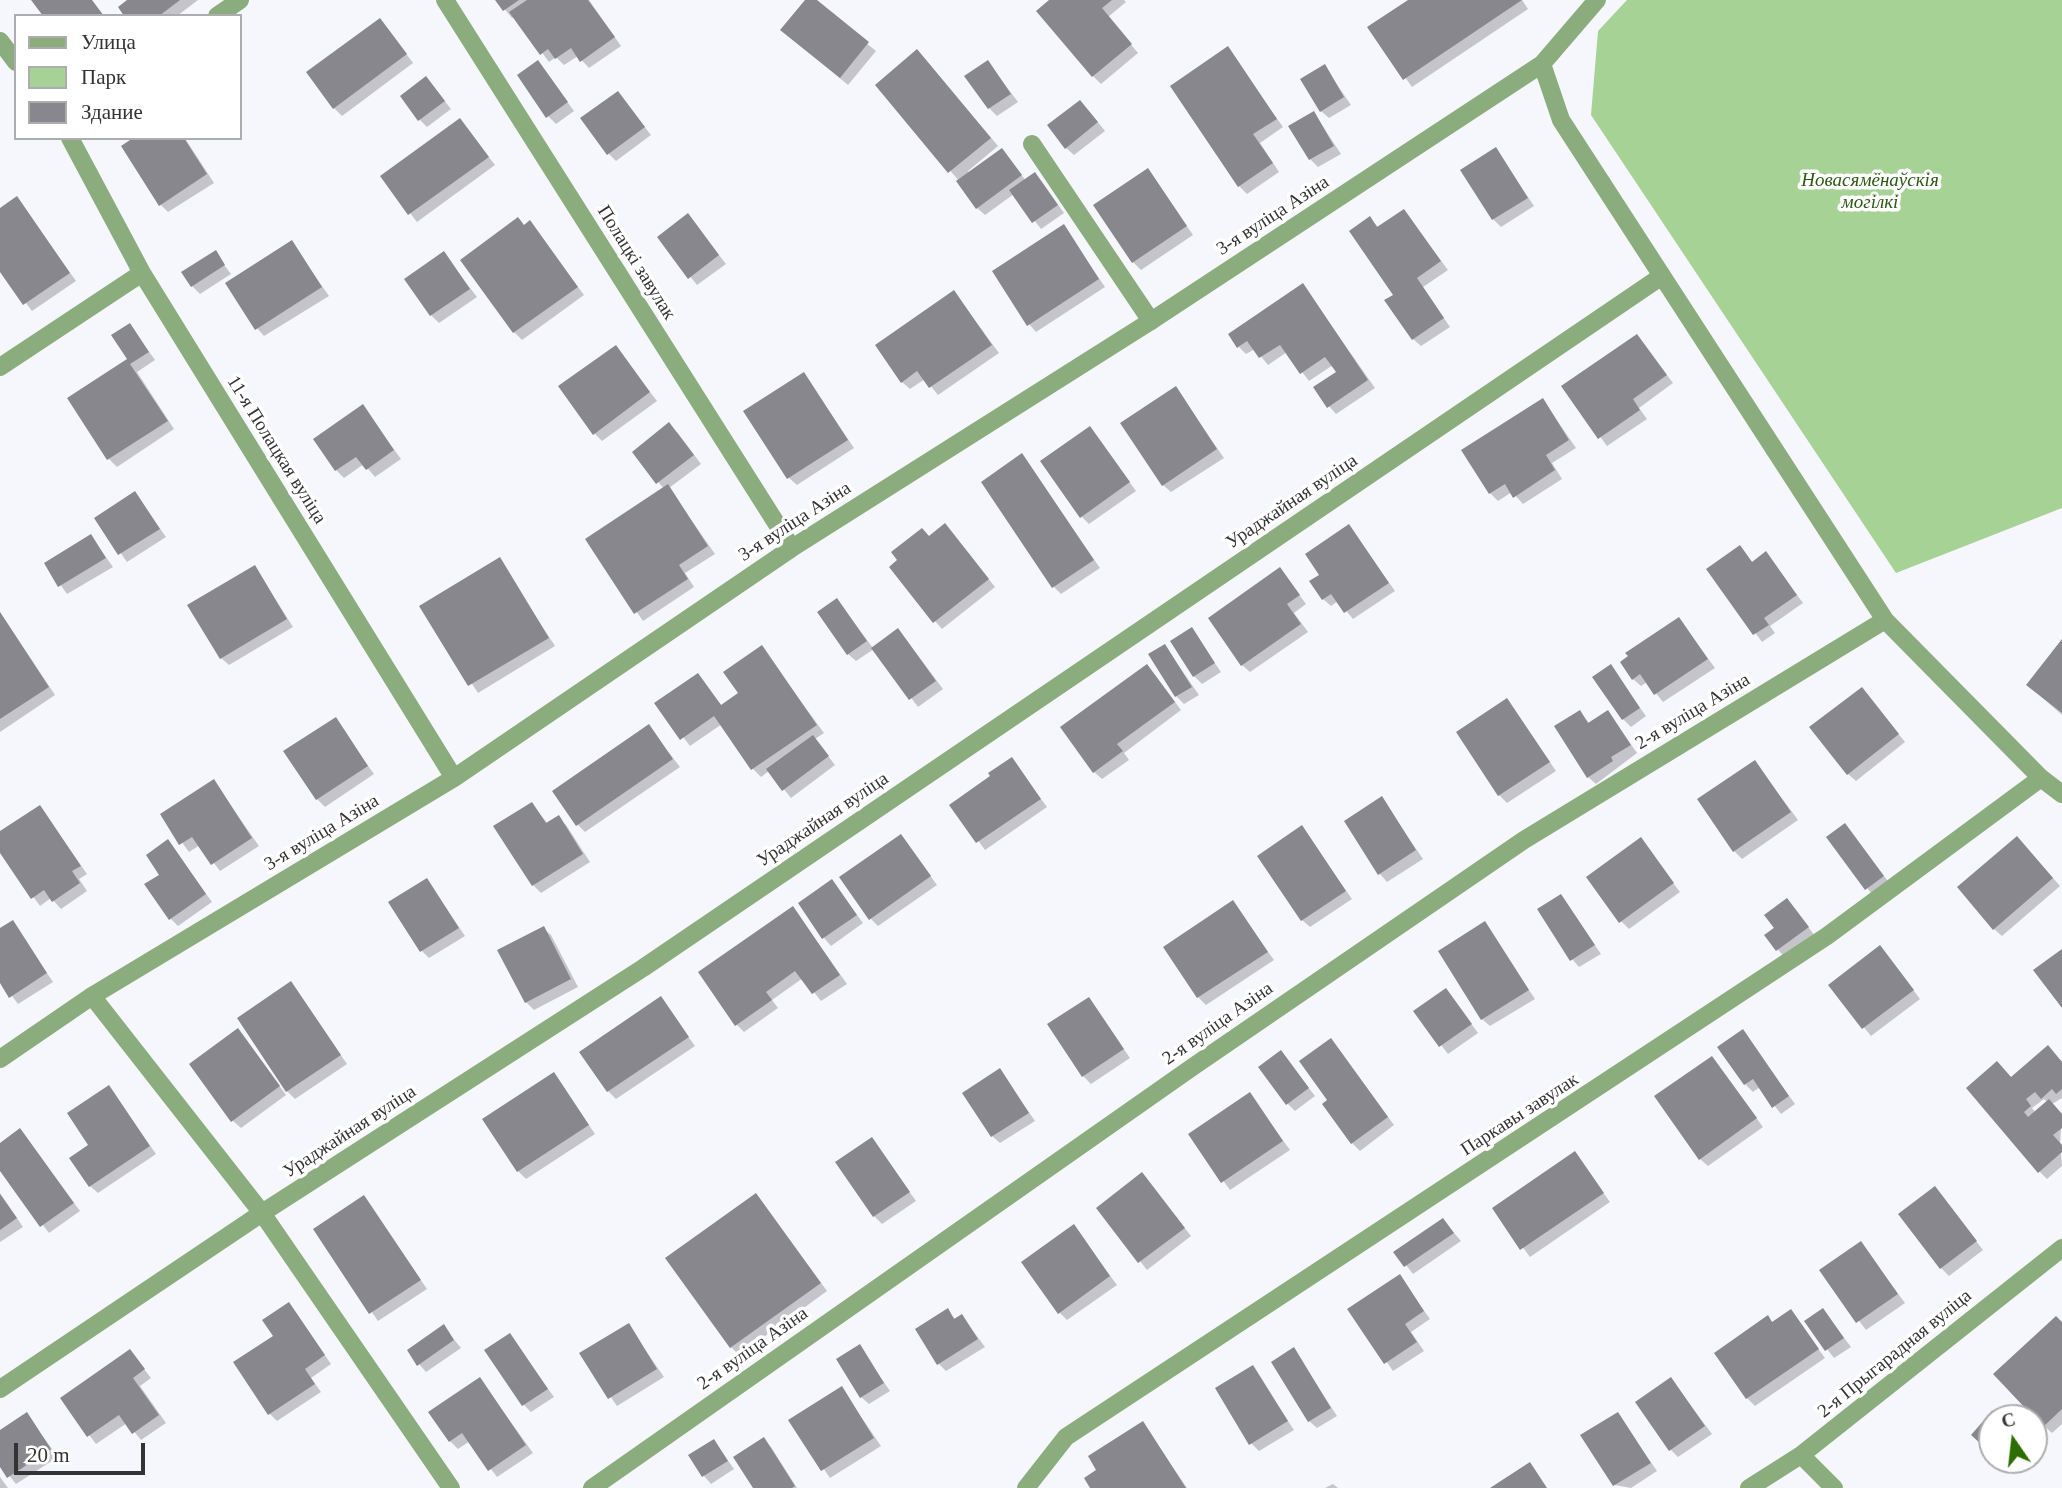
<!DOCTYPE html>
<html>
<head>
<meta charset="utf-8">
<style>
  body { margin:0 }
  #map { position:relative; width:2062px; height:1488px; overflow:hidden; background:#f6f6fd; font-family:"Times New Roman",serif }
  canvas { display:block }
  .legend { position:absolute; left:14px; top:14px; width:228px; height:126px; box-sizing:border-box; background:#fff; border:2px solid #adadae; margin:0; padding:9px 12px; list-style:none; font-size:21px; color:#333235 }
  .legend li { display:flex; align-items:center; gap:14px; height:35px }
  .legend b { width:35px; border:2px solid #adadae }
  .north { position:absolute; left:1978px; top:1404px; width:70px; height:70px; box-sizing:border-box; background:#fff; border:2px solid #adadae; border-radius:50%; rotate:346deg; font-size:19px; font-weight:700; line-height:28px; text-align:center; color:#333235 }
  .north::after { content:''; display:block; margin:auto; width:24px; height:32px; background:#2d6d01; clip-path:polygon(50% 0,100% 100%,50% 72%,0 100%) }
  .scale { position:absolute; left:14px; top:1443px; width:131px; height:32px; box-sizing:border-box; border:4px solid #333235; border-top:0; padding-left:9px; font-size:21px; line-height:24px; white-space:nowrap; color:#333235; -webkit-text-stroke:5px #fff; paint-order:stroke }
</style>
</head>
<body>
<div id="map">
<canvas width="2062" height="1488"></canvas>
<ul class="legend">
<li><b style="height:9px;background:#8bad7e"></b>Улица</li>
<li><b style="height:19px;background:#a6d296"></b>Парк</li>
<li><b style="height:19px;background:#87878d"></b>Здание</li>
</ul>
<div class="north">С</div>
<div class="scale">20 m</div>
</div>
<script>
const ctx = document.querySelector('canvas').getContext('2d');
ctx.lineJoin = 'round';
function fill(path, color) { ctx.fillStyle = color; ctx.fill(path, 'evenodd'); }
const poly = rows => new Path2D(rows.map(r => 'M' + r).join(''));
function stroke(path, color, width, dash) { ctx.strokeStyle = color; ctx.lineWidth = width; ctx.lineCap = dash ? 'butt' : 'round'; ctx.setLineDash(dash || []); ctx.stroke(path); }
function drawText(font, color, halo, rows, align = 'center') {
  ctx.font = font + ' "Times New Roman",serif'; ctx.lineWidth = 7; ctx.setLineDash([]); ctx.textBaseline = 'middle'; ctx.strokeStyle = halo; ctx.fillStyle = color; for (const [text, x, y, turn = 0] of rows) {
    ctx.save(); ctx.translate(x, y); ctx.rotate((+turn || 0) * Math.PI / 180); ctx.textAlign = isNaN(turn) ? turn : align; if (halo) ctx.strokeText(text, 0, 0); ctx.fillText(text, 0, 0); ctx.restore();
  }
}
fill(poly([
  [1627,0,2062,0,2062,508,1896,573,1591,115,1598,31]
]), '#a6d296');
fill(poly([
  [130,0,198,0,177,16,126,16],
  [497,0,589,0,621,46,589,68,578,56,564,65,556,57,549,62,515,16,512,18],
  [807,0,814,0,876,51,848,85,790,37],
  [1052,0,1124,0,1126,2,1108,17,1138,53,1101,84,1093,76],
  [1411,0,1522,0,1528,9,1412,87,1370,28],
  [387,28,413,63,342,116,334,108],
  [1227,49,1283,127,1260,143,1279,172,1247,194,1239,186],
  [925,59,998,146,968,171,970,173,1002,150,1026,181,1035,174,1042,182,1064,213,1041,229,1014,194,985,215,977,208,959,181,877,85],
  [538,62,574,111,556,124,548,116],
  [988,62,1018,102,997,116,989,108],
  [1325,67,1351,105,1329,118,1321,111],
  [433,86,451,109,427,127,420,120],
  [618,93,651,135,616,161,608,153],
  [1088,110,1105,131,1074,155,1066,148],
  [1314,113,1341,154,1318,167,1310,159],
  [460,120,495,165,417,222,382,177],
  [136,138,188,138,186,140,214,183,168,212,161,205],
  [1496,149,1534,206,1501,227,1493,219],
  [1148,170,1193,235,1141,270,1133,262],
  [17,198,76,281,32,311,0,269,0,210],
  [1404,211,1448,270,1423,287,1450,327,1421,346,1413,339,1396,295,1370,218,1379,228],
  [530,223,584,295,522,340,514,332,525,226],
  [695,224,726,264,697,285,659,237],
  [1064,227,1105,287,1036,332,1029,324],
  [292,243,329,296,264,336,257,328],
  [215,253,231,274,200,294,192,286],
  [444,254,477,297,439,323,431,315],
  [1303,285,1375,388,1336,414,1329,406,1338,373,1333,365,1309,381,1287,352,1268,365,1255,349,1246,354,1239,347],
  [954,292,999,353,938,395,925,379,910,389,902,382],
  [130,325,155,360,137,372,174,429,117,467,109,459,129,360],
  [1637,336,1673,383,1639,408,1647,419,1607,446,1564,387],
  [615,347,657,401,602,441,594,433],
  [804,374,854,448,797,485,789,478],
  [1176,389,1224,458,1171,492,1163,485],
  [1543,400,1576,448,1552,463,1562,479,1523,504,1512,492,1498,501,1490,493],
  [363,407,401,459,375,477,364,464,344,478,336,470],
  [1090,428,1136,491,1089,524,1081,516],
  [677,432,701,464,669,488,715,554,685,573,694,587,643,621,587,540,664,489,634,452],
  [1022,456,1100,568,1061,594,1054,587],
  [135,493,166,537,127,562,96,518],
  [1349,526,1395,591,1353,619,1338,601,1331,606,1323,599,1321,575],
  [952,533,995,587,942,629,935,621,929,538],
  [91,536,113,567,67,594,46,564],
  [1740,547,1753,563,1766,554,1803,603,1770,626,1775,633,1762,642,1709,570],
  [499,560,555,646,478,693,422,607],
  [255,567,293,627,229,665,221,658],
  [1280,569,1306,604,1294,613,1308,632,1250,672,1242,665],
  [837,600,873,648,905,638,943,689,918,707,874,649,856,661,848,654],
  [0,612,55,695,0,732],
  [1679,619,1715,668,1663,702,1647,682,1641,686,1633,679],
  [1191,629,1221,672,1202,684,1194,676],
  [2062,642,2062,715,2028,685],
  [1165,646,1199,695,1184,704,1176,696],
  [761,647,824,733,815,739,835,765,791,798,769,771,761,777,753,769,722,724,690,746,657,703,698,675,722,706,741,694],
  [1610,666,1646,716,1631,727,1623,719],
  [1154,674,1181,710,1124,753,1129,760,1102,779,1094,772],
  [1869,697,1905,742,1856,781,1848,774],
  [1507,700,1556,771,1507,803,1499,795],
  [1580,712,1590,724,1608,712,1637,753,1596,784,1588,777],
  [335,720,374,774,325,807,317,799],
  [649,727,680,767,585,832,577,824],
  [1011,759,1047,807,985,850,952,805,993,777],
  [1755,762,1798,820,1742,859,1734,851],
  [214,782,259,846,220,871,200,845,189,852,162,815],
  [1382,799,1423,859,1387,882,1380,874],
  [532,804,548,824,558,818,566,825,590,862,541,893,533,885],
  [40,807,87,874,79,879,87,891,61,909,51,898,40,906,0,850,0,834],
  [1844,825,1891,885,1874,897,1828,837],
  [1302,828,1352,899,1310,927,1302,920],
  [901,836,937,885,878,926,871,919],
  [168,841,212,902,178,926,170,918,161,875],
  [1645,846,1680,892,1629,929,1621,921],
  [2025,846,2060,886,2002,936,1994,929],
  [427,880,465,936,429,958,422,951],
  [832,881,863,923,831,946,824,938],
  [1561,896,1601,954,1579,967,1572,959],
  [1233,902,1274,960,1206,1005,1198,997],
  [793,908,847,984,821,1001,803,978,772,1000,778,1008,744,1032,736,1024],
  [1794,908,1815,936,1785,958,1766,935],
  [12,922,53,982,18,1004,0,980,0,930],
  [1485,924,1535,999,1490,1026,1482,1019],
  [543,928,551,935,578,987,534,1010,526,1002],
  [1887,955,1920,999,1871,1036,1830,986],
  [291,983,347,1064,295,1099,287,1091],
  [1446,990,1478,1033,1448,1054,1415,1011],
  [661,999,695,1046,616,1099,608,1091],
  [1089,999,1130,1058,1091,1084,1083,1076],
  [1742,1031,1795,1104,1781,1114,1760,1087,1753,1092,1745,1084],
  [245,1038,286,1095,241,1128,233,1121],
  [2047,1047,2062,1062,2062,1098,2052,1104,2062,1115,2060,1144,2062,1166,2047,1179,2039,1171,2011,1079],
  [2044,1099,2048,1103,2036,1113,2032,1108],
  [1338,1048,1394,1125,1360,1151,1352,1143,1329,1101],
  [1281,1052,1315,1096,1295,1111,1287,1103],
  [1712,1058,1763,1127,1708,1166,1700,1159],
  [1000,1070,1035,1121,1000,1143,992,1136],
  [554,1074,595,1134,526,1179,518,1171],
  [109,1087,156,1154,98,1193,90,1186,91,1145],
  [1250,1095,1290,1150,1230,1190,1190,1135],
  [20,1131,80,1211,49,1233,0,1168,0,1145],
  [872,1139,916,1201,882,1224,874,1216],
  [1575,1154,1610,1202,1530,1257,1494,1209],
  [1142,1174,1191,1236,1147,1270,1098,1208],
  [1935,1188,1983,1250,1949,1276,1941,1268],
  [0,1193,23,1227,0,1242],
  [756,1195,827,1291,739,1355,731,1347],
  [364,1197,427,1289,378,1321,315,1229],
  [1443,1220,1461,1241,1413,1274,1396,1252],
  [1074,1227,1117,1285,1067,1320,1059,1312],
  [1860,1243,1905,1303,1866,1330,1821,1271],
  [1400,1277,1430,1319,1411,1332,1424,1351,1393,1371,1350,1309],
  [289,1304,331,1364,311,1378,321,1392,277,1421,270,1414,275,1336],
  [947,1310,956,1320,962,1316,985,1347,946,1371,939,1364],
  [1823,1310,1851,1347,1834,1358,1806,1322],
  [1791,1312,1825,1358,1755,1406,1747,1398,1768,1318,1774,1324],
  [2062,1324,2062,1424,2052,1433,2044,1426],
  [628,1325,664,1377,617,1406,581,1354],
  [444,1327,461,1348,426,1372,419,1364],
  [510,1336,554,1397,531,1412,524,1405],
  [859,1346,890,1391,869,1404,861,1397],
  [1294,1350,1337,1416,1317,1428,1309,1421],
  [130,1351,151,1378,140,1386,166,1423,141,1440,127,1423,96,1444,62,1399],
  [1252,1367,1294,1430,1259,1451,1251,1443],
  [480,1379,533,1453,497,1477,470,1441,458,1449,450,1441],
  [1671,1379,1712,1434,1678,1457,1671,1450],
  [842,1389,881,1446,830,1478,791,1421],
  [26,1414,58,1457,16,1484,0,1464,0,1432],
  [1617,1414,1657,1471,1631,1488,1615,1485,1583,1436],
  [1143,1423,1187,1488,1092,1488,1099,1470],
  [764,1440,771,1447,797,1488,755,1488],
  [714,1441,734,1469,711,1484,704,1476],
  [2000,1460,2022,1460,2012,1471],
  [0,1477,8,1488,0,1488],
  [1333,1484,1338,1488,1325,1488]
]), '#0003');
fill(poly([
  [31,0,92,0,104,16,43,16],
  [127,0,180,0,159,16,124,16,118,7],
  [495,0,519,0,503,11],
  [527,0,588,0,615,37,580,62,571,48,555,59,548,49,540,55,509,12],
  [805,0,817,0,869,42,840,78,780,30],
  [1049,0,1112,0,1102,8,1132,44,1092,77,1036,11],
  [1408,0,1522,0,1403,80,1367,27],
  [380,18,407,54,333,109,306,72],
  [1228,46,1277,119,1253,134,1273,163,1238,187,1170,86],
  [917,49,991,138,948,173,875,85],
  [538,60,568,102,546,118,517,75],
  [988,60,1011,94,988,109,964,76],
  [1325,64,1344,97,1320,112,1300,79],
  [426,76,445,101,418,121,400,96],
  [618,91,645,127,607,155,580,118],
  [1080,100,1098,122,1065,149,1047,125],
  [1314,111,1334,146,1309,160,1288,126],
  [460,118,489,157,408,215,380,176],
  [133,138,184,138,207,174,159,206,121,146],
  [1496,147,1528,198,1492,220,1460,170],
  [1002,148,1022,175,976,209,956,181],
  [1148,168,1187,226,1132,263,1093,205],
  [1035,172,1058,205,1032,223,1009,190],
  [17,196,70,273,23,305,0,272,0,208],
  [1404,209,1441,261,1417,278,1444,318,1412,340,1384,300,1393,295,1349,231,1370,216,1377,227],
  [688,213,719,255,688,279,657,237],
  [518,217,524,225,530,220,578,287,513,333,460,260],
  [1064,224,1099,279,1027,326,992,271],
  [292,240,322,287,255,330,225,283],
  [216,250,225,265,191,287,181,272],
  [444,251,470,289,430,316,404,279],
  [1303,283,1368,380,1327,408,1313,387,1336,372,1325,357,1300,374,1280,345,1259,358,1247,341,1237,348,1228,334],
  [954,290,992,345,929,388,917,371,901,383,875,345],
  [130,323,149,352,130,364,168,421,107,460,67,398,127,359,111,335],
  [1637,334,1667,375,1633,399,1640,410,1598,439,1561,386],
  [616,345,650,392,593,435,558,386],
  [804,372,848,440,787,479,743,411],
  [1176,386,1217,449,1162,486,1120,423],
  [1543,398,1569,440,1546,455,1555,470,1513,498,1505,484,1489,494,1461,450],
  [363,404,394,450,366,470,356,457,335,471,313,439],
  [669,422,694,455,656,484,632,452],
  [1090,426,1130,482,1080,518,1040,461],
  [1022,453,1094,560,1052,588,981,482],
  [668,484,708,546,679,565,688,579,634,614,585,539],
  [135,491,160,529,118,555,94,518],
  [945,523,989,579,933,623,889,567,897,560,891,552,922,528,929,536],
  [1349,524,1389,583,1344,613,1331,594,1322,600,1309,581,1319,575,1305,554],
  [91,534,106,558,58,587,44,563],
  [1740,545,1752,562,1766,551,1797,595,1764,618,1769,625,1753,635,1706,569],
  [500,557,549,638,468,686,419,606],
  [255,565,287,619,220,659,187,605],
  [1280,567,1300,595,1287,604,1301,624,1241,666,1208,618],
  [837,598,867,641,847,655,817,612],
  [0,612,49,687,0,719],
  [1679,617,1708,659,1654,695,1640,674,1632,680,1620,662,1628,656,1625,653],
  [1192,627,1215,663,1193,677,1170,641],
  [898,628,936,681,909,700,871,648],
  [2062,639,2062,713,2026,685],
  [1165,644,1192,687,1175,697,1148,654],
  [762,645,817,725,751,770,714,716,680,740,654,703,698,673,721,705,738,693,723,672],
  [1147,664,1175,702,1117,744,1123,751,1093,773,1060,727],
  [1611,664,1640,708,1622,720,1592,677],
  [1862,687,1899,734,1847,775,1809,727],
  [1507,698,1550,762,1498,796,1456,732],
  [1580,710,1588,723,1608,710,1631,745,1611,757,1613,761,1587,778,1554,726],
  [336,717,368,766,316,800,283,751],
  [649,724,673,759,576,826,552,791],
  [813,735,829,756,782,791,766,769],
  [1012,757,1041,799,976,843,949,805,990,776,988,773],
  [1755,760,1791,812,1733,852,1697,799],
  [214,779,252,838,211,865,192,837,179,845,160,814],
  [1382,796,1416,850,1378,875,1344,821],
  [532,802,546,823,559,815,583,854,532,886,493,826],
  [40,805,81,866,72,871,80,883,52,902,44,890,31,899,0,853,0,831],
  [1845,823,1884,876,1865,890,1826,837],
  [1302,825,1346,891,1301,921,1257,856],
  [901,834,931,876,869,920,839,877],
  [2017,836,2053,878,1993,930,1957,887],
  [1641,837,1674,883,1619,923,1586,877],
  [168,839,206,894,169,920,144,884,159,875,146,855],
  [427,878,459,928,420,952,388,902],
  [832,879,857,915,822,939,798,903],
  [1561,894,1595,945,1570,961,1537,909],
  [1787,898,1809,927,1776,951,1764,935,1774,928,1764,915],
  [1233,900,1268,952,1197,998,1163,947],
  [793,906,840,975,812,994,795,971,766,992,772,1000,735,1026,698,972],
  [13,920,47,973,9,998,0,983,0,928],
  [1485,921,1529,990,1481,1020,1438,951],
  [544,926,571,979,525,1003,497,950],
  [1880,945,1914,990,1862,1029,1828,985],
  [2062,949,2062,1008,2033,970],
  [291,981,341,1055,286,1092,237,1018],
  [1446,988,1472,1024,1439,1047,1413,1011],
  [661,996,689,1037,607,1092,579,1052],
  [1089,997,1124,1049,1082,1077,1047,1024],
  [238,1028,280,1086,231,1122,189,1064],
  [1743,1029,1789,1096,1772,1108,1753,1079,1744,1085,1717,1047],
  [1331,1038,1388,1117,1351,1144,1322,1104,1327,1100,1299,1061],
  [2048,1045,2062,1062,2062,1089,2056,1094,2052,1089,2041,1099,2035,1092,2026,1099,2031,1106,2024,1112,2028,1117,2049,1099,2062,1114,2062,1128,2053,1135,2062,1145,2062,1152,2038,1173,1966,1088,1997,1061,2011,1077],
  [1281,1050,1309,1088,1286,1105,1258,1067],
  [1712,1056,1757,1118,1699,1160,1654,1096],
  [1000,1068,1029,1113,991,1137,962,1093],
  [554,1072,589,1125,517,1172,482,1119],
  [109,1085,150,1146,89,1187,69,1158,88,1145,67,1113],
  [1250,1092,1283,1141,1221,1183,1188,1134],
  [20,1128,74,1203,40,1227,0,1171,0,1143],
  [872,1137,910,1192,873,1217,835,1162],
  [1575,1151,1604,1193,1520,1250,1492,1208],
  [1142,1172,1185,1228,1138,1263,1096,1208],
  [1935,1186,1977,1241,1940,1269,1898,1214],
  [756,1193,821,1283,730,1348,665,1258],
  [0,1194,17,1218,0,1230],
  [364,1195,421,1280,369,1314,313,1229],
  [1443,1218,1454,1233,1404,1267,1393,1252],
  [1074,1224,1110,1276,1058,1314,1021,1262],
  [1861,1241,1898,1294,1856,1323,1819,1270],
  [1400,1274,1424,1311,1405,1324,1417,1342,1384,1364,1347,1309],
  [289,1302,325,1355,305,1369,315,1384,268,1415,233,1362,273,1336,262,1320],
  [948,1308,954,1319,962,1314,978,1339,937,1365,915,1329],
  [1823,1308,1844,1338,1825,1351,1804,1321],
  [1791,1309,1819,1349,1746,1399,1714,1353,1768,1315,1772,1322],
  [2056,1316,2062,1322,2062,1409,2043,1427,1993,1374],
  [629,1323,657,1369,608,1399,579,1353],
  [444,1324,454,1340,417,1366,407,1350],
  [510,1333,548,1389,522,1406,484,1350],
  [860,1344,884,1383,860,1398,836,1359],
  [1294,1347,1331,1408,1308,1422,1271,1362],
  [130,1349,145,1369,133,1378,159,1415,132,1434,119,1415,87,1437,60,1398],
  [1253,1365,1288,1421,1249,1445,1215,1388],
  [480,1377,526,1445,488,1471,462,1433,449,1442,428,1412],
  [1671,1377,1705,1426,1669,1451,1635,1402],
  [842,1386,874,1438,821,1471,788,1420],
  [1992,1411,2000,1418,1992,1418,1992,1454,1971,1435],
  [27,1412,51,1449,7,1478,0,1467,0,1430],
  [1618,1412,1651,1463,1613,1486,1580,1435],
  [1143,1421,1186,1488,1090,1488,1084,1478,1096,1470,1088,1456],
  [764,1437,795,1486,792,1488,753,1488,733,1457],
  [714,1439,728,1461,702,1477,688,1455],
  [1530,1462,1547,1488,1490,1488]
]), '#87878d');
stroke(poly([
  [1032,144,1151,321],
  [92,996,262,1213,451,1488]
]), '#8bad7e', 18);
stroke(poly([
  [445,0,792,548],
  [217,16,240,0],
  [0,41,16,62],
  [1542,64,1561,120,1885,620,2041,778,2062,794],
  [70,138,142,273,454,778],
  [0,367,142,273],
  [0,1059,92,996,454,778,792,548,1151,321,1542,64,1597,0],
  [0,1389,262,1213,643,968,1662,276],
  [1801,1455,1834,1488],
  [592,1488,1194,1066,1524,840,1885,620],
  [1026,1488,1066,1437,1827,936,2041,778],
  [1749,1488,1801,1455,2062,1248]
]), '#8bad7e', 18);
drawText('italic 19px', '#2b5914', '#fff', [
  ["Новасямёнаўскія",1870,181],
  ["могілкі",1870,203]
]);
drawText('19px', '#333235', '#fff', [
  ["3-я вуліца Азіна",1273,216,-33],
  ["Полацкі завулак",636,263,58],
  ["11-я Полацкая вуліца",276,450,58],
  ["Ураджайная вуліца",1292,502,-34],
  ["3-я вуліца Азіна",795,522,-33],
  ["2-я вуліца Азіна",1693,712,-31],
  ["Ураджайная вуліца",823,820,-34],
  ["3-я вуліца Азіна",322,833,-31],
  ["2-я вуліца Азіна",1218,1024,-35],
  ["Паркавы завулак",1520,1115,-33],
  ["Ураджайная вуліца",350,1132,-33],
  ["2-я вуліца Азіна",753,1349,-35],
  ["2-я Прыгарадная вуліца",1895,1354,-39]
]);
</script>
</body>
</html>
